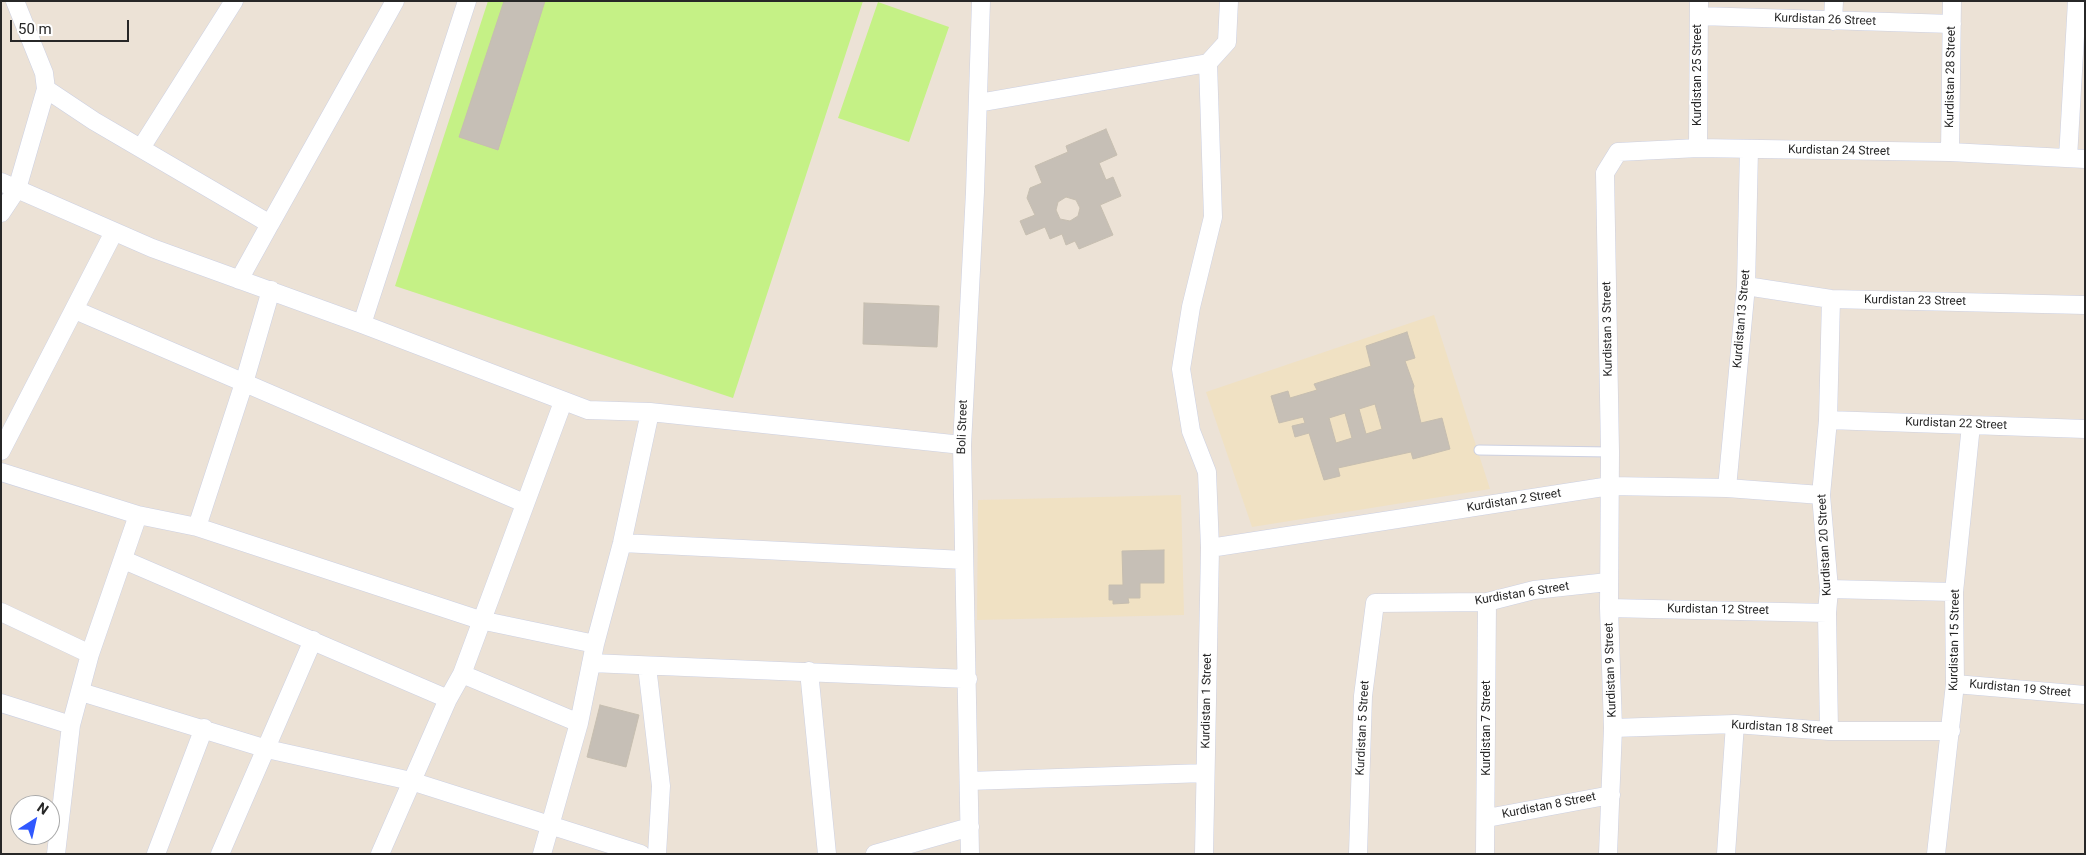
<!DOCTYPE html>
<html>
<head>
<meta charset="utf-8">
<style>
  body { margin:0 }
  #map { position:relative; width:2086px; height:855px; overflow:hidden; background:#ece2d6; font-family:Roboto,sans-serif }
  canvas { display:block }
  .frame { position:absolute; inset:0; border:2px solid #272727; pointer-events:none }
  .north { position:absolute; left:10px; top:795px; width:50px; height:50px; box-sizing:border-box; background:#fff; border:1px solid #a9a9a9; border-radius:50%; rotate:35deg; font-size:14px; font-weight:700; line-height:20px; text-align:center; color:#272727 }
  .north::after { content:''; display:block; margin:auto; width:18px; height:22px; background:#3058ff; clip-path:polygon(50% 0,100% 100%,50% 72%,0 100%) }
  .scale { position:absolute; left:10px; top:20px; width:119px; height:22px; box-sizing:border-box; border:2px solid #272727; border-top:0; padding-left:6px; font-size:15px; line-height:18px; white-space:nowrap; color:#272727; -webkit-text-stroke:4px #fff; paint-order:stroke }
</style>
</head>
<body>
<div id="map">
<canvas width="2086" height="855"></canvas>
<div class="frame"></div>
<div class="north">N</div>
<div class="scale">50 m</div>
</div>
<script>
const ctx = document.querySelector('canvas').getContext('2d');
ctx.lineJoin = 'round';
function fill(path, color) { ctx.fillStyle = color; ctx.fill(path, 'evenodd'); }
const poly = rows => new Path2D(rows.map(r => 'M' + r).join(''));
function stroke(path, color, width, dash) { ctx.strokeStyle = color; ctx.lineWidth = width; ctx.lineCap = dash ? 'butt' : 'round'; ctx.setLineDash(dash || []); ctx.stroke(path); }
function drawText(font, color, halo, rows, align = 'center') {
  ctx.font = font + ' Roboto,sans-serif'; ctx.lineWidth = 4; ctx.setLineDash([]); ctx.textBaseline = 'middle'; ctx.strokeStyle = halo; ctx.fillStyle = color; for (const [text, x, y, turn = 0] of rows) {
    ctx.save(); ctx.translate(x, y); ctx.rotate((+turn || 0) * Math.PI / 180); ctx.textAlign = isNaN(turn) ? turn : align; if (halo) ctx.strokeText(text, 0, 0); ctx.fillText(text, 0, 0); ctx.restore();
  }
}
fill(poly([
  [1434,315,1490,489,1252,527,1206,392],
  [1181,495,1184,615,977,620,978,500]
]), '#f0e1c3');
fill(poly([
  [488,1,863,1,733,398,395,286],
  [878,2,949,27,909,142,838,118]
]), '#c5f186');
const building = poly([
  [504,1,545,1,498,150,459,137,504,1],
  [1106,129,1117,155,1099,163,1106,180,1113,177,1121,196,1100,205,1113,235,1079,249,1075,241,1066,245,1062,234,1050,239,1045,227,1026,235,1020,221,1035,215,1027,198,1030,188,1042,183,1035,166,1068,152,1066,146,1106,129],
  [1066,197,1076,200,1080,208,1078,216,1070,221,1060,219,1056,210,1058,202,1066,197],
  [864,303,939,306,937,347,863,344,864,303],
  [1407,332,1415,358,1405,361,1414,386,1413,390,1421,423,1442,418,1450,449,1413,459,1411,452,1338,468,1340,476,1324,480,1309,433,1295,437,1292,426,1305,423,1303,417,1279,423,1271,396,1288,391,1290,398,1317,390,1314,384,1371,366,1366,346,1407,332],
  [1375,404,1382,429,1366,434,1359,409,1375,404],
  [1345,413,1352,438,1336,443,1329,418,1345,413],
  [1164,550,1164,583,1140,583,1140,598,1128,598,1129,603,1113,604,1113,600,1109,600,1109,585,1123,585,1122,551,1164,550],
  [600,705,639,715,626,767,587,757,600,705]
]);
fill(building, '#c6bfb6');
stroke(building, '#c6beb0', 1);
const service = poly([
  [1479,450,1610,452]
]);
const minor = poly([
  [1699,16,1952,24],
  [1833,21,1834,1],
  [46,89,94,121,270,224,239,280],
  [978,103,1208,63,1227,42,1229,1],
  [141,148,234,1],
  [1698,148,1699,1],
  [1950,152,1952,1],
  [2068,158,2077,1],
  [1,182,152,248,362,324,588,410,650,412,962,445],
  [1,213,17,189,46,89,44,73,15,1],
  [270,224,395,1],
  [1746,286,1831,299,2085,305],
  [75,310,524,503],
  [362,324,467,1],
  [1828,420,2085,429],
  [1,451,114,232],
  [1,472,138,515,197,527,480,620,595,644],
  [1727,488,1746,286,1749,149],
  [197,527,244,383,271,290],
  [622,543,964,560],
  [1210,548,1610,486,1727,488,1821,495],
  [124,560,448,699],
  [1829,589,1954,592],
  [1609,608,1827,613],
  [1,612,90,654],
  [591,663,968,679],
  [647,666,661,786,657,854],
  [809,671,827,854],
  [462,674,579,723],
  [1955,684,2085,695],
  [81,692,267,749,411,781,641,854],
  [1,703,71,725],
  [1613,728,1735,724,1829,731,1951,731],
  [1829,731,1827,613,1829,589,1821,495,1828,420,1831,299],
  [969,781,1205,773],
  [1487,818,1611,795],
  [56,854,71,725,90,654,138,515],
  [156,854,204,728],
  [220,854,313,640],
  [380,854,448,699,462,674,563,402],
  [542,854,579,723,595,644,622,543,650,412],
  [875,854,970,827],
  [970,854,962,445,975,192,981,1],
  [1204,854,1210,548,1207,472,1191,431,1181,369,1191,307,1213,217,1208,63],
  [1358,854,1363,696,1375,603,1487,602,1534,590,1608,582],
  [1485,854,1487,602],
  [1608,854,1613,728,1609,608,1610,452,1605,173,1618,152,1698,148,1950,152,2085,159],
  [1726,854,1735,724],
  [1936,854,1955,684,1954,592,1971,425]
]);
stroke(service, '#ccd0e2', 11);
stroke(minor, '#ccd0e2', 19);
stroke(service, '#fff', 9);
stroke(minor, '#fff', 18);
drawText('12px', '#272727', '#fff', [
  ["Kurdistan 26 Street",1825,20,2],
  ["Kurdistan 25 Street",1698,75,-90],
  ["Kurdistan 28 Street",1951,77,-89],
  ["Kurdistan 24 Street",1839,151,1],
  ["Kurdistan 23 Street",1915,301,1],
  ["Kurdistan13 Street",1742,319,-85],
  ["Kurdistan 3 Street",1608,329,-91],
  ["Kurdistan 22 Street",1956,424,2],
  ["Boli Street",963,427,-88],
  ["Kurdistan 2 Street",1514,501,-9],
  ["Kurdistan 20 Street",1825,545,-93],
  ["Kurdistan 6 Street",1522,594,-9],
  ["Kurdistan 12 Street",1718,610,1],
  ["Kurdistan 15 Street",1955,640,-89],
  ["Kurdistan 9 Street",1611,670,-92],
  ["Kurdistan 19 Street",2020,689,5],
  ["Kurdistan 1 Street",1207,701,-89],
  ["Kurdistan 5 Street",1363,728,-87],
  ["Kurdistan 7 Street",1487,728,-90],
  ["Kurdistan 18 Street",1782,728,3],
  ["Kurdistan 8 Street",1549,806,-11]
]);
</script>
</body>
</html>
